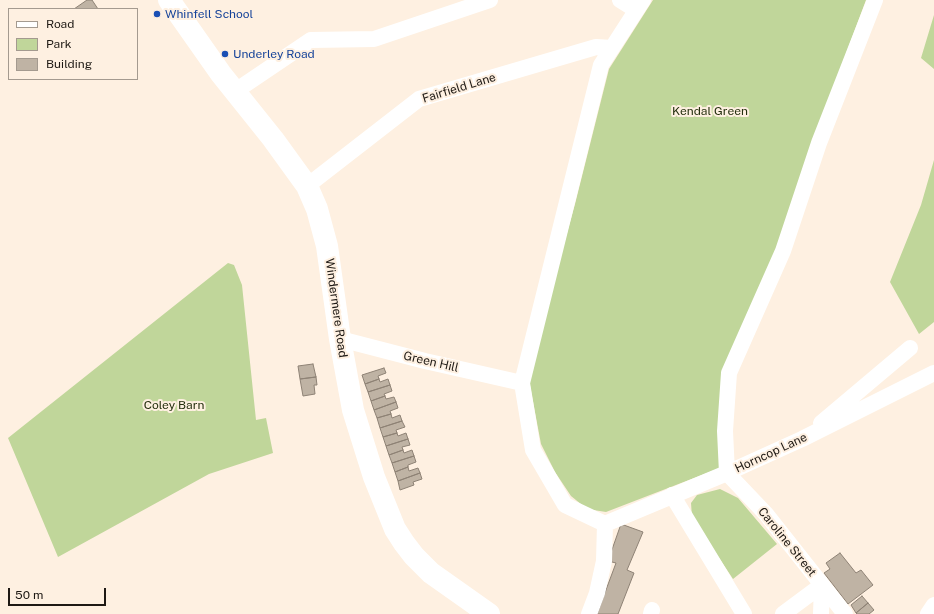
<!DOCTYPE html>
<html>
<head>
<meta charset="utf-8">
<style>
  body { margin:0 }
  #map { position:relative; width:934px; height:614px; overflow:hidden; background:#fef0e1; font-family:"Public Sans",sans-serif }
  canvas { display:block }
  .legend { position:absolute; left:8px; top:8px; width:130px; height:72px; box-sizing:border-box; background:#fef0e1; border:1px solid #a49a8f; margin:0; padding:5px 7px; list-style:none; font-size:12px; color:#1e1914 }
  .legend li { display:flex; align-items:center; gap:8px; height:20px }
  .legend b { width:20px; border:1px solid #a49a8f }
  .scale { position:absolute; left:8px; top:588px; width:98px; height:18px; box-sizing:border-box; border:2px solid #1e1914; border-top:0; padding-left:5px; font-size:12px; line-height:14px; white-space:nowrap; color:#1e1914; -webkit-text-stroke:3px #fef0e1; paint-order:stroke }
</style>
</head>
<body>
<div id="map">
<canvas width="934" height="614"></canvas>
<ul class="legend">
<li><b style="height:5px;background:#fff"></b>Road</li>
<li><b style="height:11px;background:#c0d69a"></b>Park</li>
<li><b style="height:11px;background:#bfb3a4"></b>Building</li>
</ul>
<div class="scale">50 m</div>
</div>
<script>
const ctx = document.querySelector('canvas').getContext('2d');
ctx.lineJoin = 'round';
function fill(path, color) { ctx.fillStyle = color; ctx.fill(path, 'evenodd'); }
const poly = rows => new Path2D(rows.map(r => 'M' + r).join(''));
function stroke(path, color, width, dash) { ctx.strokeStyle = color; ctx.lineWidth = width; ctx.lineCap = dash ? 'butt' : 'round'; ctx.setLineDash(dash || []); ctx.stroke(path); }
function drawText(font, color, halo, rows, align = 'center') {
  ctx.font = font + ' "Public Sans",sans-serif'; ctx.lineWidth = 4; ctx.setLineDash([]); ctx.textBaseline = 'middle'; ctx.strokeStyle = halo; ctx.fillStyle = color; for (const [text, x, y, turn = 0] of rows) {
    ctx.save(); ctx.translate(x, y); ctx.rotate((+turn || 0) * Math.PI / 180); ctx.textAlign = isNaN(turn) ? turn : align; if (halo) ctx.strokeText(text, 0, 0); ctx.fillText(text, 0, 0); ctx.restore();
  }
}
fill(poly([
  [653,0,866,0,813,142,784,235,726,373,720,468,606,512,587,509,571,496,555,472,541,444,528,375,575,204,609,69],
  [934,15,934,69,921,58],
  [934,160,934,322,919,334,890,282,921,205],
  [228,263,234,265,242,285,256,420,266,418,273,453,209,474,58,557,8,438],
  [720,489,738,498,777,544,733,579,692,517,691,503,697,495]
]), '#c0d69a');
const building = poly([
  [87,0,92,0,98,9,74,9,87,0],
  [313,364,316,377,300,379,298,366,313,364],
  [384,368,386,373,378,376,379,379,365,384,362,375,384,368],
  [316,377,317,385,314,385,315,394,303,396,300,379,316,377],
  [379,379,380,382,388,379,390,385,368,392,365,384,379,379],
  [390,385,392,391,384,394,385,396,371,401,368,392,390,385],
  [385,396,386,399,394,397,396,402,374,410,371,401,385,396],
  [396,402,398,408,390,411,391,414,377,418,374,410,396,402],
  [391,414,392,418,400,415,402,421,380,428,377,418,391,414],
  [402,421,405,427,396,430,397,433,383,437,380,428,402,421],
  [397,433,398,436,406,433,408,439,386,446,383,437,397,433],
  [408,439,410,445,402,447,403,450,389,455,386,446,408,439],
  [403,450,404,453,412,450,414,456,392,463,389,455,403,450],
  [414,456,416,462,408,465,408,467,395,472,392,463,414,456],
  [408,467,409,471,418,468,420,473,398,481,395,472,408,467],
  [420,473,422,479,413,482,414,485,400,490,398,481,420,473],
  [621,524,643,532,627,570,634,573,618,614,597,614,616,563,608,561,621,524],
  [840,553,856,573,861,570,873,585,848,604,824,573,830,569,826,563,840,553],
  [862,596,868,603,856,613,851,605,862,596],
  [868,603,874,610,869,614,857,614,856,613,868,603]
]);
fill(building, '#bfb3a4');
stroke(building, '#8e8275', 1);
stroke(poly([
  [620,0,636,10],
  [234,92,311,40,374,39,490,0],
  [307,186,419,99,596,47,612,48],
  [340,339,425,361,522,383],
  [821,423,910,348],
  [672,495,744,614],
  [605,524,565,505,533,450,522,383,601,65,643,0],
  [605,524,727,473,802,439,934,373],
  [589,614,597,593,604,561,605,524],
  [651,614,652,610],
  [783,614,822,585],
  [821,614,822,585],
  [845,614,766,514,727,473,725,431,729,373,783,251,819,143,875,0],
  [928,614,934,605]
]), '#fff', 16);
stroke(poly([
  [169,0,221,74,273,139,307,186,317,209,327,246,340,339,353,410,374,477,395,529,404,543,414,556,431,573,489,614]
]), '#fff', 22);
for (const [x, y, r, color] of [
  [157,14,4,"#1a4fb4"],
  [225,54,4,"#1a4fb4"]
]) { const dot = new Path2D(); dot.arc(x, y, r, 0, 2 * Math.PI); ctx.fillStyle = color; ctx.fill(dot); stroke(dot, '#fef0e1', 1.5); }
drawText('12px', '#164399', '#fef0e1', [
  ["Whinfell School",165,14],
  ["Underley Road",233,54]
], 'left');
drawText('12px', '#1e1914', '#fef0e1', [
  ["Fairfield Lane",459,88,-17],
  ["Windermere Road",336,308,82],
  ["Green Hill",431,362,13],
  ["Horncop Lane",771,453,-25],
  ["Caroline Street",787,542,51]
]);
drawText('12px', '#25300f', '#fef0e1', [
  ["Kendal Green",710,111],
  ["Coley Barn",174,405]
]);
</script>
</body>
</html>
